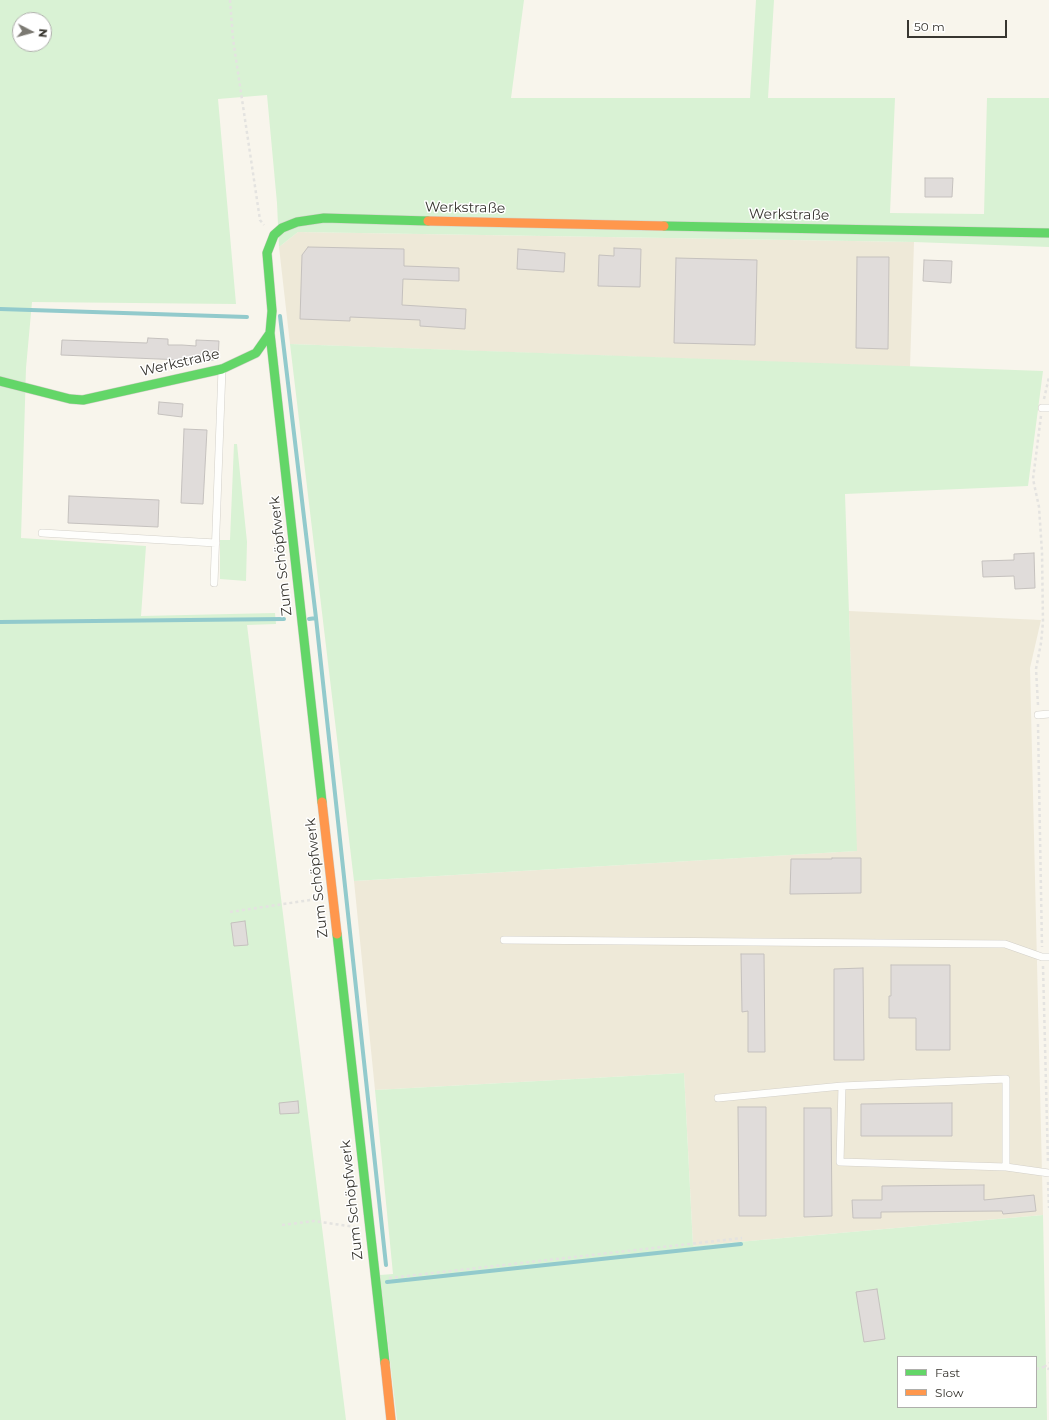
<!DOCTYPE html>
<html>
<head>
<meta charset="utf-8">
<style>
  body { margin:0 }
  #map { position:relative; width:1049px; height:1420px; overflow:hidden; background:#f8f5ec; font-family:Montserrat,sans-serif }
  canvas { display:block }
  .legend { position:absolute; left:897px; top:1356px; width:140px; height:52px; box-sizing:border-box; background:#fff; border:1px solid #afafac; margin:0; padding:5px 7px; list-style:none; font-size:12px; color:#383630 }
  .legend li { display:flex; align-items:center; gap:8px; height:20px }
  .legend b { width:20px; border:1px solid #afafac }
  .north { position:absolute; left:12px; top:12px; width:40px; height:40px; box-sizing:border-box; background:#fff; border:1px solid #afafac; border-radius:50%; rotate:96deg; font-size:11px; font-weight:700; line-height:16px; text-align:center; color:#383630 }
  .north::after { content:''; display:block; margin:auto; width:14px; height:18px; background:#7b7972; clip-path:polygon(50% 0,100% 100%,50% 72%,0 100%) }
  .scale { position:absolute; left:907px; top:20px; width:100px; height:18px; box-sizing:border-box; border:2px solid #383630; border-top:0; padding-left:5px; font-size:12px; line-height:14px; white-space:nowrap; color:#383630; -webkit-text-stroke:3px #fff; paint-order:stroke }
</style>
</head>
<body>
<div id="map">
<canvas width="1049" height="1420"></canvas>
<ul class="legend">
<li><b style="height:5px;background:#63d668"></b>Fast</li>
<li><b style="height:5px;background:#ff974d"></b>Slow</li>
</ul>
<div class="north">N</div>
<div class="scale">50 m</div>
</div>
<script>
const ctx = document.querySelector('canvas').getContext('2d');
ctx.lineJoin = 'round';
function fill(path, color) { ctx.fillStyle = color; ctx.fill(path, 'evenodd'); }
const poly = rows => new Path2D(rows.map(r => 'M' + r).join(''));
function stroke(path, color, width, dash) { ctx.strokeStyle = color; ctx.lineWidth = width; ctx.lineCap = dash ? 'butt' : 'round'; ctx.setLineDash(dash || []); ctx.stroke(path); }
function drawText(font, color, halo, rows, align = 'center') {
  ctx.font = font + ' Montserrat,sans-serif'; ctx.lineWidth = 3; ctx.setLineDash([]); ctx.textBaseline = 'middle'; ctx.strokeStyle = halo; ctx.fillStyle = color; for (const [text, x, y, turn = 0] of rows) {
    ctx.save(); ctx.translate(x, y); ctx.rotate((+turn || 0) * Math.PI / 180); ctx.textAlign = isNaN(turn) ? turn : align; if (halo) ctx.strokeText(text, 0, 0); ctx.fillText(text, 0, 0); ctx.restore();
  }
}
fill(poly([
  [298,232,914,242,910,367,290,344,279,247],
  [849,611,1041,620,1030,668,1043,1215,693,1246,684,1073,375,1090,354,881,856,851]
]), '#eee9d8');
fill(poly([
  [0,0,524,0,511,98,750,98,756,0,774,0,768,98,895,98,890,213,984,214,987,98,1049,98,1049,247,914,242,298,232,279,247,277,203,267,95,218,99,236,304,32,302,26,368,21,538,146,546,141,616,275,613,276,624,247,625,346,1420,0,1420],
  [20,20,44,20,44,44,20,44],
  [290,344,1043,371,1028,486,845,494,857,851,354,881],
  [234,444,237,444,247,542,246,581,220,579,220,540,230,540],
  [684,1073,693,1246,1043,1215,1047,1420,397,1420,380,1275,393,1274,375,1090],
  [898,1357,1036,1357,1036,1407,898,1407]
]), '#d9f2d4');
stroke(poly([
  [0,309,247,317],
  [280,316,316,618],
  [309,619,316,618,386,1265],
  [0,622,284,619],
  [387,1282,741,1244]
]), '#92cacc', 4);
const building = poly([
  [925,178,953,178,952,197,925,197,925,178],
  [308,247,404,249,404,266,459,268,459,281,403,279,402,305,466,309,465,329,420,326,420,320,350,317,350,321,300,319,302,255,308,247],
  [614,248,641,249,640,287,598,286,599,255,614,256,614,248],
  [518,249,565,253,564,272,517,269,518,249],
  [857,257,889,257,888,349,856,348,857,257],
  [676,258,757,260,755,345,674,343,676,258],
  [924,260,952,261,951,283,923,281,924,260],
  [148,338,168,339,168,345,182,345,196,346,196,340,219,341,218,359,207,361,61,355,62,340,147,343,148,338],
  [159,402,183,404,182,417,158,414,159,402],
  [184,429,207,430,203,504,181,503,184,429],
  [69,496,159,500,158,527,68,523,69,496],
  [1034,553,1035,588,1015,589,1014,576,983,577,982,561,1014,560,1014,554,1034,553],
  [832,858,861,858,861,893,790,894,791,859,832,859,832,858],
  [245,921,248,945,234,946,231,923,245,921],
  [741,954,764,954,765,1052,748,1052,748,1011,742,1012,741,954],
  [891,965,950,965,950,1050,916,1050,916,1018,889,1018,889,996,891,996,891,965],
  [863,968,864,1060,834,1060,834,969,863,968],
  [298,1101,299,1113,280,1114,279,1103,298,1101],
  [952,1103,952,1136,861,1136,861,1104,952,1103],
  [738,1107,766,1107,766,1216,739,1216,738,1107],
  [804,1108,831,1108,832,1216,804,1217,804,1108],
  [984,1185,984,1200,1034,1195,1036,1211,1003,1214,1002,1211,881,1212,881,1218,853,1218,852,1200,882,1200,882,1186,984,1185],
  [877,1289,885,1339,864,1342,856,1292,877,1289]
]);
fill(building, '#e0dcda');
stroke(building, '#c5c1be', 1);
const lane = poly([
  [1042,408,1049,408],
  [42,533,216,543],
  [214,583,222,369],
  [1038,715,1049,714],
  [504,940,1005,944,1042,957,1049,957],
  [842,1086,840,1162,1006,1167,1049,1173],
  [718,1098,842,1086,1006,1079,1006,1167]
]);
const fast = poly([
  [664,226,1049,233],
  [270,333,322,802],
  [0,381,70,399,83,400,222,369,256,353,270,333,272,311,267,253,274,235,282,228,297,222,324,218,428,221],
  [337,934,385,1363]
]);
const slow = poly([
  [428,221,664,226],
  [322,802,337,934],
  [385,1363,391,1420]
]);
stroke(lane, '#d3d0c9', 8);
stroke(fast, '#d3d0c9', 10);
stroke(slow, '#d3d0c9', 10);
stroke(poly([
  [230,0,233,39,260,220,264,225],
  [1044,399,1049,377],
  [1038,705,1036,669,1041,643,1043,622,1042,552,1039,507,1033,479,1041,416],
  [1038,724,1042,947],
  [230,912,317,899],
  [1043,966,1048,1163],
  [1048,1182,1049,1208],
  [282,1225,314,1221,355,1227],
  [389,1278,742,1238],
  [1044,1367,1049,1363],
  [1036,1369,1044,1367,1049,1369]
]), '#e4e3e0', 2.5, [3, 3]);
stroke(lane, '#fefefc', 7);
stroke(fast, '#63d668', 9);
stroke(slow, '#ff974d', 9);
drawText('14px', '#383630', '#fff', [
  ["Werkstraße",465,208,1],
  ["Werkstraße",789,215,1],
  ["Werkstraße",180,363,-13],
  ["Zum Schöpfwerk",281,556,-96],
  ["Zum Schöpfwerk",317,878,-96],
  ["Zum Schöpfwerk",352,1200,-96]
]);
</script>
</body>
</html>
